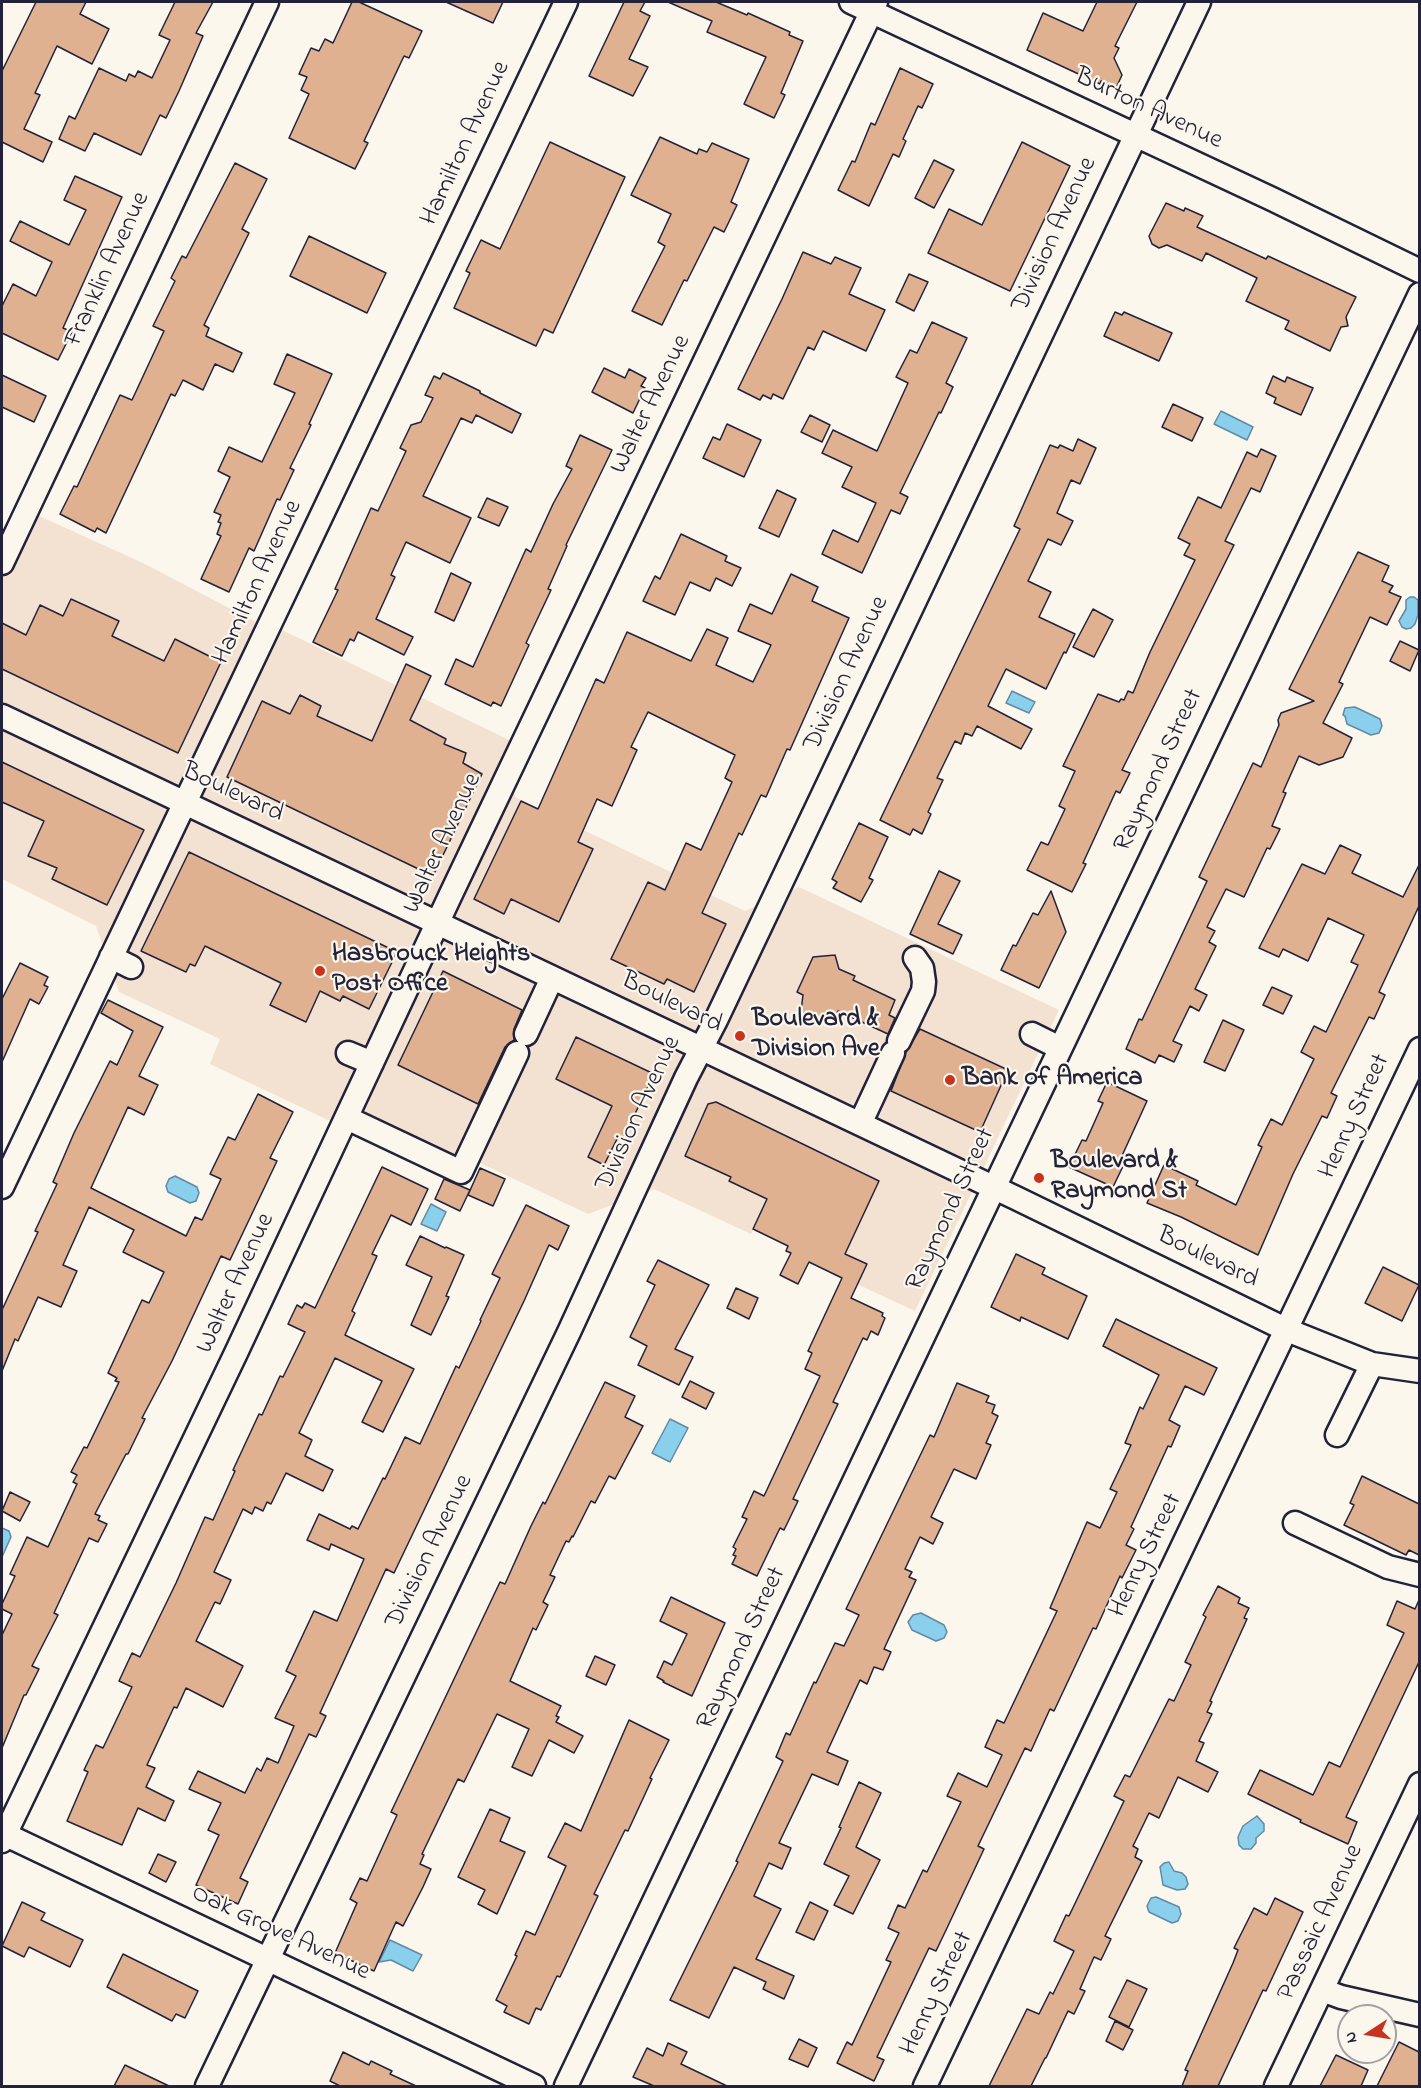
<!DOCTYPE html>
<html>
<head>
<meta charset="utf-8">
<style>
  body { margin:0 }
  #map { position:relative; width:1421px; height:2088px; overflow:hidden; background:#fbf7ec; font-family:"Indie Flower",sans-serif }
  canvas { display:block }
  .frame { position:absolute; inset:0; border:3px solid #22223b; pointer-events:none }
  .north { position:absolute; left:1337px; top:2004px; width:60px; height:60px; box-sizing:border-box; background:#fbf7ec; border:2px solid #a4a2a5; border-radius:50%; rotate:258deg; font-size:16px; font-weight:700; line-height:24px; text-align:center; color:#22223b }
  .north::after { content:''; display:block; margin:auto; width:21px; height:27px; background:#c8321e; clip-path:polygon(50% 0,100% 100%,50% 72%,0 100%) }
</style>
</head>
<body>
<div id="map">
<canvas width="1421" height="2088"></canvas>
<div class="frame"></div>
<div class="north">N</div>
</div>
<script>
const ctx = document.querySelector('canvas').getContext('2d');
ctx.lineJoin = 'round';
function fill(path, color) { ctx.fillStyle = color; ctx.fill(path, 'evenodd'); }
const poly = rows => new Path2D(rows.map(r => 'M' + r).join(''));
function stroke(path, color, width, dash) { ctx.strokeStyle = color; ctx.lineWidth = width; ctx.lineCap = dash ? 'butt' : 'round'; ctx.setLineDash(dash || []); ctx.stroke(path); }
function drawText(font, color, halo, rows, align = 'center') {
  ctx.font = font + ' "Indie Flower",sans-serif'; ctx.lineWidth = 4.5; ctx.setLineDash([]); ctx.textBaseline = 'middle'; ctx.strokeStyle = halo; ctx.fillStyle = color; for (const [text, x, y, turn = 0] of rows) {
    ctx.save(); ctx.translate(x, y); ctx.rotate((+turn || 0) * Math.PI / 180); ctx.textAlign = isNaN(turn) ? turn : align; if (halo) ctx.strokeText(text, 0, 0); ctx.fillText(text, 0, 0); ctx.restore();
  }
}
fill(poly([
  [37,515,143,563,254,621,282,630,509,740,515,797,710,891,709,894,745,911,799,887,1059,1010,915,1311,786,1251,788,1246,754,1229,751,1234,654,1189,588,1214,478,1162,467,1186,210,1064,220,1039,119,992,96,926,2,879,2,550]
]), '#f3e2d1');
const water = poly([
  [1221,411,1253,427,1247,440,1214,424,1221,411],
  [1410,597,1414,597,1418,600,1418,615,1415,624,1411,628,1406,629,1402,627,1399,621,1406,609,1406,600,1410,597],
  [1012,691,1035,702,1029,713,1006,703,1012,691],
  [1355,707,1380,719,1382,726,1379,733,1371,735,1347,724,1345,716,1343,715,1345,708,1355,707],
  [175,1176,197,1187,199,1193,196,1201,190,1203,168,1192,166,1186,169,1179,175,1176],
  [431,1204,446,1212,437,1231,421,1224,431,1204],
  [670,1419,688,1428,670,1462,652,1453,670,1419],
  [2,1528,9,1531,11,1537,2,1557,2,1528],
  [921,1613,944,1625,947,1632,944,1638,936,1641,912,1630,908,1622,913,1615,921,1613],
  [1257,1816,1264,1824,1264,1831,1256,1838,1256,1843,1251,1849,1243,1849,1239,1845,1238,1837,1243,1826,1257,1816],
  [1169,1862,1174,1871,1182,1873,1186,1877,1188,1884,1185,1889,1177,1890,1163,1885,1160,1867,1164,1863,1169,1862],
  [1156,1897,1179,1907,1181,1914,1178,1921,1172,1923,1149,1912,1147,1906,1151,1898,1156,1897],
  [390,1940,422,1955,413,1971,391,1960,379,1962,390,1940]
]);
fill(water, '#8ad0ec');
stroke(water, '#608aa5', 1.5);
const building = poly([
  [36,2,86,2,80,14,109,29,92,64,57,46,35,93,40,95,24,129,52,142,43,162,2,142,2,71,36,2],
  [175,2,213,2,196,33,203,36,179,91,166,118,160,115,141,155,94,133,85,151,59,139,69,116,75,119,99,68,126,81,129,74,135,77,138,71,152,78,170,40,159,35,175,2],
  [352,2,359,2,422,31,409,58,404,56,364,141,368,143,355,169,289,138,309,94,301,90,307,77,299,74,311,48,319,51,325,39,333,43,352,2],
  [446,2,503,2,493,23,446,2],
  [624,2,645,2,640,11,650,16,629,59,648,67,633,96,589,76,624,2],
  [668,2,716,2,747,15,748,13,790,32,789,35,803,41,781,93,785,95,774,118,744,104,766,57,707,32,712,21,668,2],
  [1097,2,1137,2,1115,46,1119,48,1114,58,1122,75,1116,88,1101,81,1100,84,1027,50,1043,13,1083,31,1097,2],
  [900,68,933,84,922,108,918,106,903,139,906,141,899,157,893,154,869,206,838,190,852,161,855,162,871,123,875,125,900,68],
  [660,137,697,154,699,149,707,152,712,143,749,159,731,202,737,205,724,232,714,227,687,281,684,280,662,325,632,311,665,246,658,242,671,214,631,195,660,137],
  [550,142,625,177,553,333,544,329,536,346,454,308,470,273,466,271,481,240,500,249,550,142],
  [1022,142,1070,166,1010,291,928,253,949,209,982,225,1022,142],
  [934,160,954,170,934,208,915,198,934,160],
  [235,163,267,179,242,229,249,233,204,325,209,328,206,336,242,353,233,372,215,364,203,390,183,380,175,396,171,394,106,533,97,528,95,532,60,514,74,486,77,487,120,395,132,400,164,331,153,326,175,281,171,278,182,256,186,258,235,163],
  [75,176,122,197,63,328,72,332,58,360,2,333,2,306,13,284,36,296,52,262,10,241,20,221,69,245,86,210,64,200,75,176],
  [1166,203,1184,211,1185,208,1203,216,1197,227,1266,259,1268,256,1356,297,1346,317,1348,326,1341,327,1330,351,1285,329,1289,321,1246,301,1257,278,1206,253,1202,261,1167,245,1159,248,1152,244,1149,236,1166,203],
  [309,236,386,273,367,313,290,276,309,236],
  [803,252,831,264,835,257,861,268,849,294,885,310,866,351,823,331,814,350,808,347,783,399,773,394,771,399,763,395,760,400,738,389,782,299,803,252],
  [909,274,928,282,914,311,896,302,909,274],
  [1115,312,1122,315,1124,312,1172,333,1159,361,1104,336,1115,312],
  [932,322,967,338,946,383,953,387,941,413,939,412,900,493,908,497,900,514,891,510,862,573,822,554,833,530,858,542,876,503,842,487,852,467,822,453,833,430,877,451,908,383,896,377,910,350,917,353,932,322],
  [287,354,332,374,309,424,311,425,290,468,294,470,280,500,277,499,254,551,249,548,229,592,201,579,221,536,217,534,221,523,218,522,221,515,214,512,230,477,218,471,229,447,262,462,295,393,274,384,287,354],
  [604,368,625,378,629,369,646,378,641,386,645,388,633,413,592,392,604,368],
  [443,373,480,391,480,393,521,414,512,433,476,415,472,423,461,418,423,496,471,518,450,563,406,542,391,575,395,577,376,619,413,637,404,655,358,632,354,641,350,639,342,656,313,642,338,590,335,589,371,508,378,511,406,451,400,448,411,425,421,422,433,398,425,395,434,376,440,379,443,373],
  [2,375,46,396,34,422,2,407,2,375],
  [1273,376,1285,382,1287,377,1313,388,1301,415,1274,403,1276,398,1266,393,1273,376],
  [1173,404,1203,418,1192,441,1162,427,1173,404],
  [810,415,830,425,822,442,801,432,810,415],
  [727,424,761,440,744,477,703,458,713,437,720,440,727,424],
  [580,435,612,450,566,545,567,546,548,589,551,590,526,643,529,645,501,706,493,702,491,706,445,684,456,659,473,667,526,549,531,552,553,504,572,469,566,466,580,435],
  [1078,439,1096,448,1080,484,1071,480,1057,513,1073,521,1061,545,1048,539,1028,581,1051,592,1039,617,1075,634,1066,653,1064,652,1046,689,1006,669,988,706,1032,729,1021,749,977,726,972,736,965,733,961,744,955,741,937,778,943,780,928,812,931,814,922,834,913,829,910,835,880,820,1020,529,1014,526,1050,445,1058,448,1060,445,1073,451,1078,439],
  [1261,449,1276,456,1260,492,1251,488,1225,541,1234,545,1122,770,1130,773,1120,793,1116,791,1083,863,1086,864,1072,892,1027,870,1041,842,1048,845,1065,809,1059,806,1075,771,1063,766,1098,694,1119,702,1121,699,1124,700,1128,691,1133,693,1150,652,1195,560,1184,555,1190,544,1178,538,1198,497,1221,508,1247,452,1257,457,1261,449],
  [777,490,796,499,779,537,759,528,777,490],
  [487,498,508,507,499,526,478,517,487,498],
  [681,534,727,556,725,561,741,568,732,586,716,578,710,591,690,582,675,615,643,601,655,576,660,579,681,534],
  [1358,552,1389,566,1382,581,1393,586,1389,592,1401,597,1387,625,1370,617,1339,682,1343,684,1323,723,1352,738,1343,757,1319,765,1299,756,1283,792,1286,793,1272,826,1280,829,1270,849,1267,848,1244,897,1226,889,1207,927,1215,931,1209,942,1216,946,1195,989,1207,995,1199,1011,1190,1006,1173,1041,1182,1045,1174,1062,1159,1055,1155,1063,1126,1049,1139,1019,1142,1020,1207,881,1199,877,1253,763,1261,767,1279,725,1278,720,1281,713,1314,701,1289,689,1358,552],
  [451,573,471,583,454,621,435,612,451,573],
  [791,574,818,587,812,601,849,618,790,750,787,749,766,797,761,795,742,835,739,833,702,913,726,924,694,992,667,979,664,984,611,959,648,882,665,890,686,843,701,850,732,782,725,778,735,755,648,712,631,747,637,750,612,806,597,799,578,842,593,849,559,922,511,899,504,914,474,899,521,801,538,809,596,679,604,683,627,632,691,661,707,629,728,638,716,665,753,682,771,645,738,631,750,604,772,614,791,574],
  [71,599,119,621,112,636,164,661,175,639,221,662,178,753,2,669,2,623,26,635,40,605,63,616,71,599],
  [1093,609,1113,620,1094,657,1073,647,1093,609],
  [1400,641,1419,650,1410,671,1390,661,1400,641],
  [406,664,431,676,410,720,446,739,444,744,466,753,463,763,482,774,433,876,227,777,262,701,290,714,300,695,321,706,317,716,372,741,406,664],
  [2,762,144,830,107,905,52,879,57,868,28,856,44,821,2,802,2,762],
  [859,823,888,837,869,878,873,880,861,902,833,888,837,882,832,879,859,823],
  [1340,845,1361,855,1352,873,1403,897,1419,865,1419,906,1379,992,1385,995,1374,1019,1369,1017,1331,1093,1337,1096,1327,1118,1322,1116,1293,1174,1258,1255,1181,1217,1147,1203,1164,1165,1198,1181,1196,1185,1236,1205,1262,1147,1258,1145,1271,1119,1282,1125,1314,1059,1301,1052,1314,1026,1326,1032,1358,965,1351,962,1364,935,1328,918,1308,961,1283,949,1279,957,1259,948,1302,864,1325,874,1340,845],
  [189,852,397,952,369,1009,343,996,340,1001,320,991,306,1022,270,1005,281,983,205,946,195,966,190,964,186,972,141,951,189,852],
  [939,871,960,881,938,924,962,935,953,954,910,934,939,871],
  [1051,891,1066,932,1039,988,1001,970,1013,945,1016,946,1033,913,1038,915,1051,891],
  [835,955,839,969,855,976,853,980,895,1000,889,1015,895,1018,888,1034,838,1011,831,1026,815,1017,807,1017,801,1011,803,995,797,992,813,957,835,955],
  [20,963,48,977,44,985,48,987,39,1004,30,999,2,1062,2,999,20,963],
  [443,971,522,1010,514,1029,514,1040,505,1047,478,1104,398,1065,443,971],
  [1272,987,1292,996,1283,1014,1263,1005,1272,987],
  [108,1000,163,1027,139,1076,158,1085,144,1115,128,1107,91,1188,186,1236,195,1217,202,1220,221,1179,210,1174,228,1137,235,1140,258,1094,293,1112,270,1158,277,1161,230,1260,221,1256,172,1361,142,1418,145,1419,128,1454,126,1454,95,1514,100,1516,98,1520,107,1524,98,1542,89,1538,54,1613,58,1615,32,1666,39,1669,26,1695,24,1695,2,1748,2,1635,12,1614,2,1609,2,1604,15,1576,10,1574,27,1537,48,1547,77,1484,73,1482,77,1475,71,1472,84,1447,87,1448,119,1382,115,1381,117,1378,108,1373,142,1300,149,1303,164,1272,123,1252,134,1230,89,1207,63,1265,77,1271,61,1307,38,1297,18,1341,15,1339,2,1371,2,1310,38,1232,35,1231,57,1184,53,1182,74,1133,110,1061,117,1065,133,1031,101,1013,108,1000],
  [1223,1020,1244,1030,1225,1071,1204,1062,1223,1020],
  [920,1029,1008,1070,980,1132,891,1091,906,1052,920,1029],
  [576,1037,654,1074,623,1139,618,1137,604,1165,588,1157,612,1106,556,1079,576,1037],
  [1107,1082,1147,1101,1121,1158,1126,1160,1113,1187,1069,1167,1082,1140,1086,1141,1103,1103,1098,1101,1107,1082],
  [716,1102,879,1181,845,1254,867,1264,851,1298,883,1313,882,1316,885,1318,878,1335,871,1331,867,1340,863,1338,833,1402,838,1404,793,1499,798,1501,784,1530,780,1528,757,1576,732,1564,736,1556,733,1555,736,1549,733,1547,747,1519,742,1517,754,1491,764,1496,820,1376,805,1369,812,1353,808,1351,842,1278,809,1262,798,1284,780,1275,791,1253,786,1251,788,1246,753,1229,767,1199,729,1181,731,1177,685,1156,708,1104,716,1102],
  [382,1167,428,1189,411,1225,391,1215,372,1254,377,1256,352,1311,355,1313,345,1335,414,1369,383,1432,362,1422,382,1381,335,1358,299,1433,312,1440,305,1456,333,1470,323,1491,286,1473,271,1504,267,1502,263,1511,255,1507,252,1514,243,1509,214,1572,231,1580,220,1604,215,1602,196,1641,243,1666,223,1707,186,1688,177,1708,174,1707,147,1765,155,1768,146,1787,174,1801,165,1821,138,1808,122,1845,67,1821,88,1772,84,1770,96,1745,103,1748,132,1687,119,1681,132,1653,140,1657,176,1583,205,1517,213,1520,235,1471,233,1470,259,1414,262,1415,280,1376,283,1377,305,1332,288,1324,297,1305,302,1308,305,1303,315,1308,382,1167],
  [480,1168,505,1179,493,1206,468,1195,480,1168],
  [444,1179,470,1190,460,1211,435,1199,444,1179],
  [526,1205,569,1226,558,1250,549,1245,524,1301,394,1573,386,1569,320,1713,326,1716,316,1737,309,1734,240,1878,248,1882,238,1904,196,1885,219,1835,208,1830,221,1803,189,1789,198,1771,245,1793,257,1768,261,1771,267,1758,278,1763,294,1726,275,1718,296,1676,286,1671,314,1611,337,1621,364,1559,331,1544,329,1550,307,1540,319,1514,350,1529,352,1526,358,1529,383,1478,385,1479,405,1437,420,1444,456,1366,459,1368,481,1321,480,1320,500,1278,492,1274,526,1205],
  [420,1236,445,1248,446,1247,464,1255,446,1296,449,1297,431,1335,411,1325,432,1277,406,1265,420,1236],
  [1016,1254,1045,1268,1042,1274,1087,1296,1068,1339,1021,1317,1020,1321,991,1307,1016,1254],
  [658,1260,709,1285,675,1349,693,1357,679,1385,638,1365,647,1346,630,1337,655,1285,647,1281,658,1260],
  [1383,1267,1419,1285,1402,1321,1365,1303,1383,1267],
  [736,1288,758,1298,749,1319,727,1308,736,1288],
  [1116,1319,1217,1368,1204,1395,1185,1386,1169,1420,1180,1426,1171,1447,1168,1446,1131,1527,1134,1529,1126,1545,1136,1550,1122,1578,1120,1576,1096,1629,1093,1628,1054,1711,1050,1709,1031,1751,1025,1748,978,1846,984,1849,947,1928,936,1951,929,1948,877,2057,884,2060,874,2081,837,2063,847,2042,852,2045,891,1962,886,1960,899,1933,888,1928,898,1905,905,1908,923,1870,927,1872,961,1802,947,1796,958,1773,987,1787,1002,1755,985,1747,997,1720,1004,1723,1057,1611,1050,1608,1087,1522,1100,1528,1117,1492,1110,1489,1131,1445,1125,1443,1140,1407,1143,1409,1159,1375,1103,1346,1116,1319],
  [690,1381,714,1393,706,1409,682,1397,690,1381],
  [605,1382,635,1396,625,1417,643,1426,615,1479,609,1476,595,1503,591,1501,573,1537,572,1536,569,1542,566,1541,550,1575,555,1577,543,1602,548,1605,536,1630,533,1628,510,1681,561,1706,556,1716,559,1717,556,1722,583,1736,574,1753,549,1740,532,1776,512,1767,529,1729,497,1714,464,1782,458,1779,422,1854,424,1855,420,1864,431,1869,423,1887,403,1926,396,1922,374,1971,335,1953,357,1903,350,1899,360,1878,367,1881,397,1815,391,1812,500,1582,505,1584,531,1526,543,1502,545,1504,605,1382],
  [957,1383,989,1396,986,1402,995,1405,992,1413,998,1416,986,1443,991,1445,976,1479,954,1469,931,1517,943,1523,933,1544,920,1537,905,1569,912,1572,909,1577,916,1580,884,1649,891,1652,883,1670,874,1667,867,1684,860,1680,827,1752,848,1761,838,1785,812,1774,779,1843,791,1848,782,1869,769,1863,754,1896,781,1909,756,1959,794,1976,784,1999,763,1989,766,1982,734,1967,709,2018,670,2000,738,1862,736,1861,783,1761,776,1757,786,1733,790,1735,814,1682,816,1683,835,1643,844,1646,859,1615,846,1609,930,1435,934,1437,957,1383],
  [1362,1476,1419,1504,1419,1555,1409,1550,1406,1555,1344,1525,1354,1505,1350,1503,1362,1476],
  [10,1492,30,1502,20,1521,2,1511,10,1492],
  [1218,1586,1240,1598,1238,1603,1249,1608,1244,1618,1247,1619,1210,1701,1212,1702,1207,1712,1212,1714,1199,1741,1204,1743,1196,1761,1218,1772,1208,1792,1178,1777,1159,1818,1149,1813,1133,1846,1138,1849,1135,1857,1142,1861,1105,1936,1111,1939,1101,1960,1094,1957,1080,1989,1085,1991,1074,2014,1068,2011,1046,2058,1045,2058,1031,2086,989,2086,1027,2009,1039,2014,1050,1992,1053,1994,1074,1951,1054,1941,1066,1915,1069,1916,1124,1801,1114,1796,1125,1775,1130,1777,1169,1699,1174,1701,1191,1665,1185,1662,1206,1617,1203,1615,1218,1586],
  [671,1597,725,1623,692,1696,663,1682,664,1681,657,1677,664,1661,672,1665,687,1634,660,1621,671,1597],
  [1419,1600,1419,1662,1346,1817,1357,1822,1348,1844,1300,1822,1301,1820,1248,1794,1260,1770,1313,1795,1329,1762,1340,1767,1404,1633,1387,1625,1397,1601,1415,1609,1419,1600],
  [595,1656,615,1665,606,1685,586,1676,595,1656],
  [629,1720,669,1740,650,1778,652,1779,628,1831,625,1830,594,1894,598,1896,560,1977,557,1976,541,2010,536,2008,529,2024,504,2012,507,2006,496,2000,517,1956,515,1955,526,1931,535,1935,566,1866,548,1857,565,1823,581,1831,629,1720],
  [859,1782,881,1793,856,1847,880,1860,853,1914,834,1905,849,1876,824,1864,841,1828,839,1827,859,1782],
  [490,1809,510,1818,500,1841,525,1852,497,1914,478,1904,485,1890,458,1877,490,1809],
  [158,1854,176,1862,166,1882,149,1873,158,1854],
  [1275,1898,1303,1912,1266,1991,1263,1990,1218,2086,1182,2086,1188,2071,1185,2070,1233,1963,1238,1950,1234,1948,1254,1908,1267,1915,1275,1898],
  [22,1902,45,1913,41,1920,83,1940,70,1967,29,1947,24,1957,2,1946,22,1902],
  [810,1902,828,1911,814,1940,796,1932,810,1902],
  [123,1954,198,1991,185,2018,176,2014,172,2021,107,1987,123,1954],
  [1127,1980,1147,1989,1129,2027,1109,2017,1127,1980],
  [1115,2021,1133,2030,1123,2050,1106,2041,1115,2021],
  [799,2039,817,2048,808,2067,789,2059,799,2039],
  [1399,2042,1419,2052,1419,2086,1377,2086,1399,2042],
  [668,2043,687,2052,681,2064,727,2086,654,2086,633,2077,647,2048,663,2056,668,2043],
  [343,2052,369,2065,371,2061,392,2071,390,2074,416,2086,340,2086,330,2081,343,2052],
  [1336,2055,1368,2070,1361,2086,1320,2086,1336,2055],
  [125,2065,169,2086,114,2086,125,2065]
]);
fill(building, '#e0b191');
stroke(building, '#22223b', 1.5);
const minor = poly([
  [851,2,1272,199,1420,271],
  [2,563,267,2],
  [2,716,1016,1198,1287,1330,1372,1364,1420,1371],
  [111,957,131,967],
  [526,1034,552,978],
  [1032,1034,1060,1048],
  [899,1041,923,991,924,982,922,968,915,958],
  [348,1053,372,1063],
  [347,1118,461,1172,517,1053],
  [860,1124,893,1053],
  [2,1187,566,2],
  [1337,1435,1372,1364],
  [1295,1523,1388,1567,1420,1575],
  [2,1833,534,2086],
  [2,1841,236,1353,451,894,876,2],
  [1322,1990,1341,1997,1420,2015],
  [207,2086,569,1332,686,1078,716,1020,1199,2],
  [566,2086,1420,294],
  [925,2086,1420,1049],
  [1276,2086,1420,1784]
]);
stroke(minor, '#22223b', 27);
stroke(minor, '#fbf7ec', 22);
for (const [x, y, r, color] of [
  [320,971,6,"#c8321e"],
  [740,1036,6,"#c8321e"],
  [950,1080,6,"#c8321e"],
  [1039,1178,6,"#c8321e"]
]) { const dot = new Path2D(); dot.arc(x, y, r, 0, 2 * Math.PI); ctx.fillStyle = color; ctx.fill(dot); stroke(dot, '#fbf7ec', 2); }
drawText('26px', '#22223b', '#fbf7ec', [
  ["Burton Avenue",1148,110,25],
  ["Hamilton Avenue",467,144,-65],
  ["Division Avenue",1056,235,-65],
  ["Franklin Avenue",109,270,-65],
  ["Walter Avenue",652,405,-64],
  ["Hamilton Avenue",259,583,-65],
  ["Division Avenue",848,674,-65],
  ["Raymond Street",1160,771,-65],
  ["Boulevard",232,794,25],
  ["Walter Avenue",444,844,-65],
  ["Boulevard",671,1004,26],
  ["Division Avenue",640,1114,-65],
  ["Henry Street",1356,1117,-65],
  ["Raymond Street",952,1210,-65],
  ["Boulevard",1207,1259,26],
  ["Walter Avenue",237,1284,-65],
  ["Division Avenue",431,1552,-64],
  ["Henry Street",1147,1556,-64],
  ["Raymond Street",743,1649,-65],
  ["Passaic Avenue",1322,1923,-65],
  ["Oak Grove Avenue",280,1934,25],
  ["Henry Street",938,1994,-64]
]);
drawText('bold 26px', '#22223b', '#fbf7ec', [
  ["Hasbrouck Heights",332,956],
  ["Post Office",332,986],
  ["Boulevard &",752,1021],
  ["Division Ave",752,1051],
  ["Bank of America",962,1080],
  ["Boulevard &",1051,1163],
  ["Raymond St",1051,1193]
], 'left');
</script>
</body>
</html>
